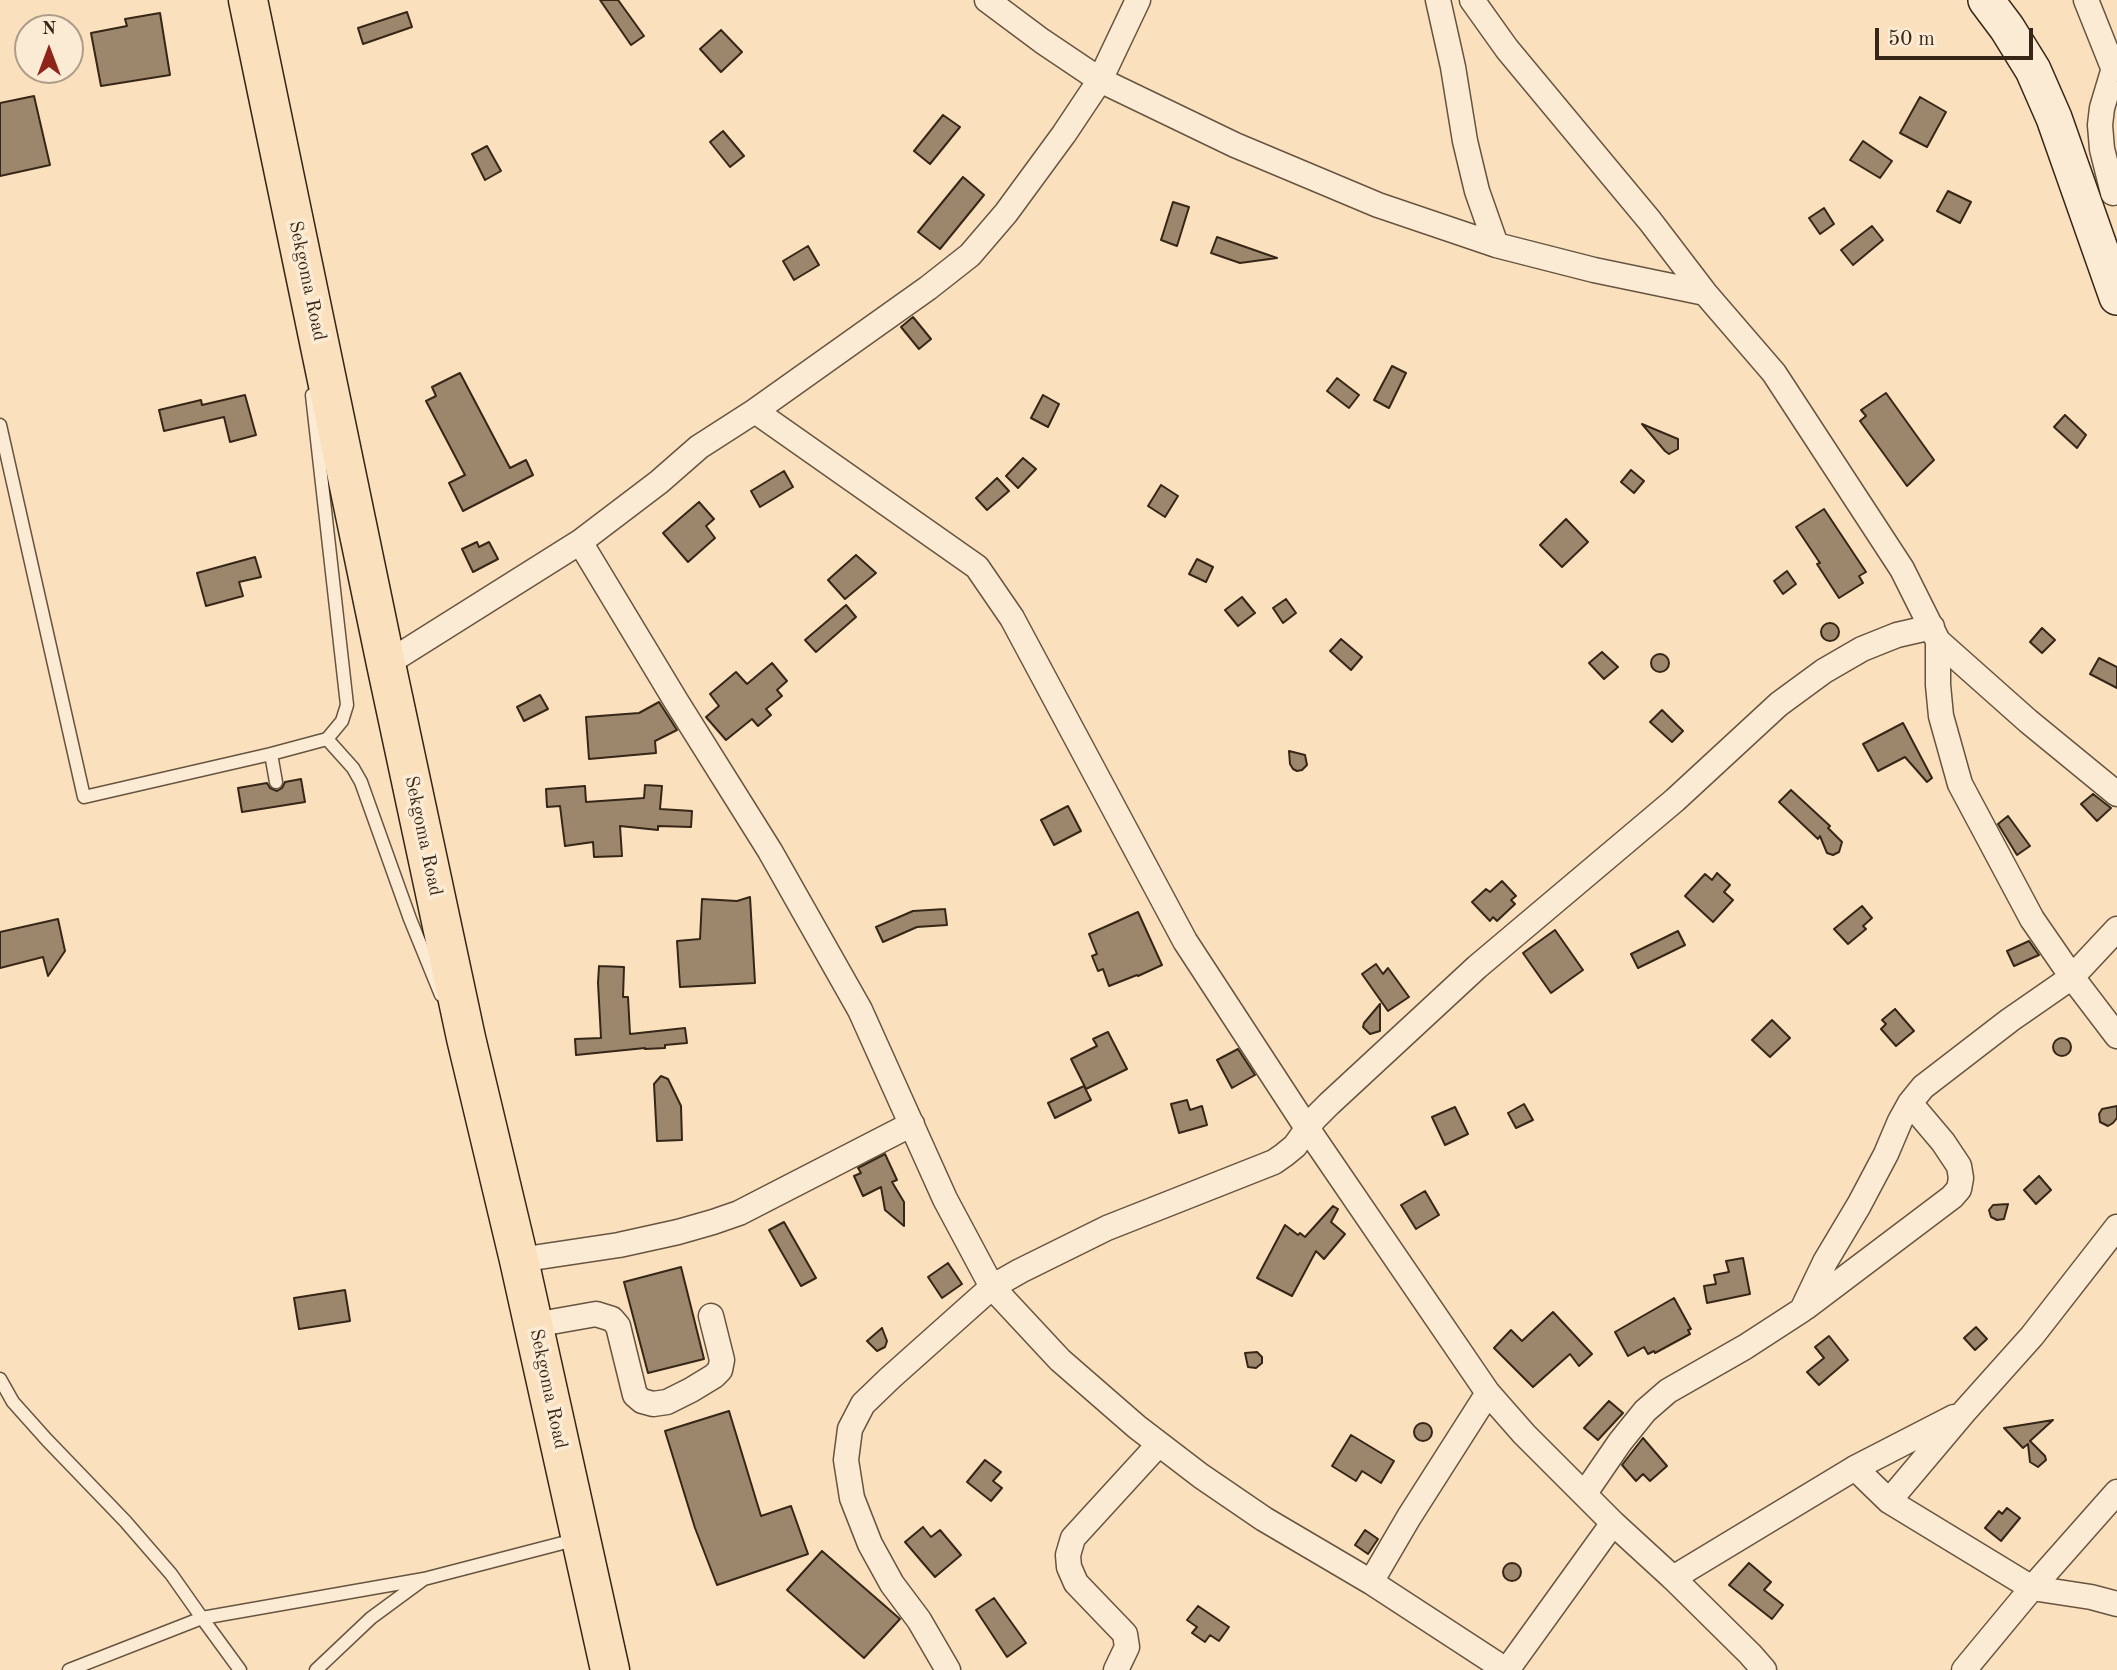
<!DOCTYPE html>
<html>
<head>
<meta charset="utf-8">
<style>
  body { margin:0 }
  #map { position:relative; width:2117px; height:1670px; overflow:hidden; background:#fae0bd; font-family:"Old Standard TT",serif }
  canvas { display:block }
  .north { position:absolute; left:14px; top:14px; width:70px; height:70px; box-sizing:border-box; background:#fcebd4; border:2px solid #ad9c88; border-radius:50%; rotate:0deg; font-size:19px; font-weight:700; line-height:28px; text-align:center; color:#362617 }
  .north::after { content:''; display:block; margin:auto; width:24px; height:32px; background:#8f2418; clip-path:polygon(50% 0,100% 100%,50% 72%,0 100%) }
  .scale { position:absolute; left:1875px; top:28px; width:158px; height:32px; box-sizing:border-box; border:4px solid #362617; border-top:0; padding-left:9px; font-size:21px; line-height:24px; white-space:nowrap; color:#362617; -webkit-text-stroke:5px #fcebd4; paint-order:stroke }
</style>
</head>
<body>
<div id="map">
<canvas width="2117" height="1670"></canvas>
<div class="north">N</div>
<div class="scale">50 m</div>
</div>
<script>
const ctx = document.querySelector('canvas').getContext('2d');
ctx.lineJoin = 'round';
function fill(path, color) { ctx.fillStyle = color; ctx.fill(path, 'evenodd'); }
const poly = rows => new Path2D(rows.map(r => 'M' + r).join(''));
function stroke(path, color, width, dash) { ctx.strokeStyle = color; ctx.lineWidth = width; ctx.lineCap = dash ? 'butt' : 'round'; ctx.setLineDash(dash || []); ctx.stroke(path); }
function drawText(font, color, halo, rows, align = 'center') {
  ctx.font = font + ' "Old Standard TT",serif'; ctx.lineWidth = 7; ctx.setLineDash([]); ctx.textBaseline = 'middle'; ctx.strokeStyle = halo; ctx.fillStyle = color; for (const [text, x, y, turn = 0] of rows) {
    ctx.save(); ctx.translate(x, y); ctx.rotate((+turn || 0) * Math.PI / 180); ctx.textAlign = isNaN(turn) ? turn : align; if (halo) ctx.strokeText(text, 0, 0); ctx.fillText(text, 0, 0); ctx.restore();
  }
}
const building = poly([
  [600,0,618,0,644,36,631,45,600,0],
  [407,12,412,27,363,44,358,28,407,12],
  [160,13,170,75,101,86,91,33,127,26,125,19,160,13],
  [721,30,742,52,721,72,700,49,721,30],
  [34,96,50,165,0,176,0,103,34,96],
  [1920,97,1946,112,1927,147,1900,133,1920,97],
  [943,115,960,127,930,164,914,151,943,115],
  [723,131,744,156,730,167,710,142,723,131],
  [1863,141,1892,161,1880,178,1850,160,1863,141],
  [487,146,501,171,485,180,472,154,487,146],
  [963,177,984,195,940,249,918,232,963,177],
  [1948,191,1971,202,1960,223,1937,211,1948,191],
  [1173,202,1189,207,1177,246,1161,240,1173,202],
  [1824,208,1834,224,1820,234,1809,218,1824,208],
  [1872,226,1883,240,1853,265,1841,250,1872,226],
  [1217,237,1277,258,1240,263,1211,253,1217,237],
  [808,246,819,265,794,280,783,261,808,246],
  [913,317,931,339,919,349,901,327,913,317],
  [1392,366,1406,373,1389,408,1374,400,1392,366],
  [460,373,510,468,526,460,533,475,463,511,449,483,465,475,426,401,436,396,432,387,460,373],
  [1337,378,1359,395,1349,408,1327,391,1337,378],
  [1886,393,1934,460,1907,486,1860,421,1866,416,1861,410,1886,393],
  [245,395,256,435,230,442,224,417,164,431,159,410,201,400,202,405,245,395],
  [1043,395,1059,404,1048,427,1031,418,1043,395],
  [2065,415,2086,435,2077,448,2054,427,2065,415],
  [1642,424,1678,439,1678,449,1669,454,1665,451,1642,424],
  [1023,458,1036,469,1018,488,1006,476,1023,458],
  [1631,470,1644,481,1634,493,1621,482,1631,470],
  [784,471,793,487,760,507,751,491,784,471],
  [997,478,1009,491,987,510,976,498,997,478],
  [1161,485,1178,496,1165,517,1148,506,1161,485],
  [699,502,714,519,706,526,715,538,688,562,663,533,699,502],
  [1824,509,1866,572,1859,576,1863,583,1839,598,1817,564,1820,563,1796,527,1824,509],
  [1566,519,1588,542,1562,567,1540,545,1566,519],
  [477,542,479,547,489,542,498,559,473,572,462,549,477,542],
  [856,555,876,573,845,599,828,580,856,555],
  [255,557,261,577,239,582,243,596,206,606,197,573,255,557],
  [1197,559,1213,567,1206,582,1189,574,1197,559],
  [1787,571,1796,584,1783,594,1774,581,1787,571],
  [1242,597,1255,613,1238,626,1225,610,1242,597],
  [1286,599,1296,613,1283,623,1273,608,1286,599],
  [846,605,856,617,816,652,805,640,846,605],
  '1821 632a9 9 0 1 1 18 0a9 9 0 1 1-18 0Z',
  [2042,628,2055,640,2042,653,2030,642,2042,628],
  [1341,639,1362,657,1351,670,1330,651,1341,639],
  [1602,652,1618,667,1604,679,1589,663,1602,652],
  '1651 663a9 9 0 1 1 18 0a9 9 0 1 1-18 0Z',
  [2099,658,2117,667,2117,688,2090,674,2099,658],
  [772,663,787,681,777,690,782,696,766,709,771,715,758,726,752,719,726,740,706,717,719,706,710,694,736,672,747,684,772,663],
  [540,695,548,709,524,721,517,707,540,695],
  [659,702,677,730,655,741,656,753,589,759,586,717,639,713,659,702],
  [1662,710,1683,731,1672,742,1650,722,1662,710],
  [1903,723,1932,778,1927,782,1905,757,1878,771,1863,744,1903,723],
  [1289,751,1305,755,1307,765,1302,770,1297,771,1293,769,1290,764,1289,751],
  [301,779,305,802,242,812,238,788,267,783,270,788,277,791,282,788,285,782,301,779],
  [645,785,662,786,660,809,692,811,691,827,658,826,658,830,620,826,622,856,594,857,593,842,565,846,560,806,547,807,546,789,585,786,586,802,644,798,645,785],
  [1791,790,1830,826,1828,828,1842,842,1839,852,1833,855,1827,853,1820,836,1818,839,1779,802,1791,790],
  [2093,794,2111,808,2097,821,2081,804,2093,794],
  [1068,806,1081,831,1054,845,1041,820,1068,806],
  [2008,816,2030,846,2017,855,1998,824,2008,816],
  [1717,873,1730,885,1724,892,1733,900,1713,922,1685,896,1705,874,1712,880,1717,873],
  [1502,881,1516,896,1511,900,1515,904,1497,921,1493,917,1490,921,1472,902,1486,889,1490,892,1502,881],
  [750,897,755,983,680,987,677,941,700,939,702,899,737,901,750,897],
  [1862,906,1872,918,1863,926,1866,929,1848,944,1834,929,1862,906],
  [945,909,947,925,917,927,883,942,876,927,913,911,945,909],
  [1138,912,1162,965,1138,976,1137,975,1109,986,1103,969,1098,971,1092,956,1097,954,1089,934,1138,912],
  [58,919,65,951,48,976,43,957,0,968,0,932,58,919],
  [1555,930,1583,970,1551,993,1523,953,1555,930],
  [1678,931,1685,945,1638,968,1631,954,1678,931],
  [2029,941,2039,955,2014,966,2007,951,2029,941],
  [1376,964,1383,974,1388,968,1409,997,1388,1011,1362,974,1376,964],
  [599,966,624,967,623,997,628,997,630,1034,685,1028,687,1043,665,1045,665,1048,645,1049,645,1048,576,1055,575,1039,601,1038,598,983,599,966],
  [1380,1004,1380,1031,1370,1034,1363,1027,1364,1023,1380,1004],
  [1895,1009,1914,1031,1896,1046,1881,1029,1886,1024,1882,1020,1895,1009],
  [1772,1020,1790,1038,1770,1057,1752,1040,1772,1020],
  [1108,1032,1127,1069,1086,1089,1071,1059,1097,1046,1093,1039,1108,1032],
  '2053 1047a9 9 0 1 1 18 0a9 9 0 1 1-18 0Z',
  [1238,1049,1255,1075,1232,1088,1217,1060,1238,1049],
  [661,1076,668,1079,681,1106,682,1140,657,1141,654,1084,661,1076],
  [1084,1086,1091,1100,1055,1118,1048,1103,1084,1086],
  [1187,1100,1190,1110,1202,1106,1207,1125,1179,1133,1171,1104,1187,1100],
  [1524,1104,1533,1120,1516,1128,1508,1113,1524,1104],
  [2117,1106,2117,1118,2113,1123,2108,1126,2100,1122,2099,1114,2102,1109,2117,1106],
  [1455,1107,1468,1134,1445,1145,1432,1117,1455,1107],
  [885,1154,897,1180,892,1182,904,1202,904,1226,885,1210,881,1187,863,1196,854,1176,861,1173,858,1168,885,1154],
  [2039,1176,2051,1190,2036,1204,2024,1190,2039,1176],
  [1425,1191,1439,1215,1416,1229,1401,1205,1425,1191],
  [2008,1204,2004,1219,1997,1220,1991,1217,1989,1210,1993,1205,2008,1204],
  [1333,1206,1338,1209,1331,1222,1345,1234,1324,1259,1316,1251,1292,1296,1257,1278,1285,1225,1298,1235,1300,1233,1305,1237,1333,1206],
  [784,1222,816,1278,801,1286,769,1230,784,1222],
  [1743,1258,1750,1294,1707,1303,1704,1286,1716,1284,1714,1275,1729,1272,1726,1261,1743,1258],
  [948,1263,962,1284,942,1298,928,1277,948,1263],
  [681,1267,704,1359,648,1373,624,1282,681,1267],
  [345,1290,350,1321,299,1329,294,1298,345,1290],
  [1674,1298,1691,1329,1688,1330,1690,1334,1655,1353,1654,1351,1648,1354,1644,1347,1628,1356,1615,1332,1674,1298],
  [1553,1312,1592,1354,1579,1366,1570,1354,1533,1387,1494,1348,1511,1330,1522,1341,1553,1312],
  [1976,1327,1987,1339,1975,1350,1964,1338,1976,1327],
  [882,1328,887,1341,885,1347,877,1351,867,1341,882,1328],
  [1829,1336,1848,1360,1819,1385,1807,1372,1824,1358,1815,1347,1829,1336],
  [1257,1352,1262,1357,1262,1363,1256,1368,1248,1367,1245,1353,1257,1352],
  [1609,1401,1623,1413,1598,1440,1584,1428,1609,1401],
  [729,1411,761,1516,791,1506,808,1554,717,1585,695,1528,665,1431,729,1411],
  [2053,1420,2030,1441,2045,1456,2046,1460,2038,1467,2030,1462,2028,1444,2023,1448,2004,1428,2053,1420],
  '1414 1432a9 9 0 1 1 18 0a9 9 0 1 1-18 0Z',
  [1351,1435,1394,1461,1381,1483,1362,1471,1356,1481,1332,1466,1351,1435],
  [1643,1438,1667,1466,1650,1481,1643,1474,1636,1481,1622,1465,1643,1438],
  [985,1460,1001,1472,993,1481,1002,1488,991,1501,967,1482,985,1460],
  [2007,1508,2020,1518,2001,1541,1985,1528,1999,1511,2002,1514,2007,1508],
  [923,1527,931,1537,940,1530,961,1555,935,1577,905,1542,923,1527],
  [1365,1530,1378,1539,1368,1554,1355,1545,1365,1530],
  [822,1551,900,1619,864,1658,787,1590,822,1551],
  '1503 1572a9 9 0 1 1 18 0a9 9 0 1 1-18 0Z',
  [1749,1563,1771,1582,1764,1590,1783,1605,1772,1619,1729,1585,1749,1563],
  [994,1598,1026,1643,1007,1657,976,1610,994,1598],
  [1198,1606,1229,1627,1219,1641,1210,1635,1205,1642,1192,1633,1197,1627,1187,1620,1198,1606]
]);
fill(building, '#9c876d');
stroke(building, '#362617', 2);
const lane = poly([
  [0,425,84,797,271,754,327,739,342,721,347,705,312,395],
  [327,739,353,768,361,782,410,919,441,995],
  [271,754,276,782],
  [0,1379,13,1402,47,1440,125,1521,171,1574,202,1618,424,1579],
  [69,1670,202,1618,240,1670],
  [316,1670,371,1618,424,1579,578,1539]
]);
const street = poly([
  [987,0,1042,41,1100,80,1235,145,1378,205,1496,245,1594,270,1705,293],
  [1438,0,1453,67,1465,141,1477,191,1496,245],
  [1472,0,1507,49,1650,221,1705,293,1774,373,1902,569,1938,641,2028,721,2117,794],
  [2086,0,2114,70],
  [2113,193,2102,149,2100,125,2102,108,2117,58],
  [755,411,928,288,970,255,1006,213,1064,134,1100,80,1138,0],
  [580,542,676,701,770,851,860,1010,945,1199,992,1287,890,1378,863,1404,850,1429,846,1460,852,1498,870,1544,892,1584,919,1620,948,1670],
  [386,664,580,542,659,482,699,447,755,411,977,567,1012,618,1185,941,1307,1128,1488,1393,1524,1434,1613,1523,1673,1578,1750,1654,1764,1670],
  [2117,929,2072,977,2117,1036],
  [519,1260,619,1245,678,1232,713,1222,739,1213,912,1124],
  [1805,1308,1952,1197,1959,1189,1961,1178,1959,1166,1943,1142,1910,1103],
  [534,1325,596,1314,612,1319,618,1326,635,1395,642,1401,653,1404,667,1402,691,1390,714,1376,720,1370,722,1360,711,1316],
  [1855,1468,1889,1501,1964,1412,2032,1336,2117,1227],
  [1585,1493,1620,1442,1645,1411,1668,1391,1745,1347,1802,1310,1825,1262,1859,1205,1886,1154,1900,1121,1910,1103,1923,1087,2010,1020,2072,977,2032,919,1960,784,1941,716,1938,685,1938,641],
  [1889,1501,2032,1588,2117,1492],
  [1673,1578,1855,1468,1954,1417],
  [1371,1582,1409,1517,1488,1393],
  [1116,1670,1127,1647,1125,1634,1076,1583,1069,1567,1068,1555,1073,1538,1159,1444],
  [1506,1670,1371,1582,1264,1519,1201,1476,1137,1427,1060,1360,992,1287,1020,1271,1107,1228,1274,1162,1284,1155,1295,1146,1314,1119,1329,1104,1477,967,1675,800,1779,704,1824,671,1862,649,1897,635,1932,627],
  [1507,1670,1613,1523],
  [1964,1670,2032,1588,2091,1597,2117,1604]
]);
const secondary = poly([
  [1986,0,2007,28,2033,70,2054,118,2117,297]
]);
const highway = poly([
  [248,0,386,664,466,1038,519,1260,610,1670]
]);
stroke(lane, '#675440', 15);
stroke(street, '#675440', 27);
stroke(secondary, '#362617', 38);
stroke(highway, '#362617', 41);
stroke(lane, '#fcebd4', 12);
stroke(street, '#fcebd4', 24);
stroke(secondary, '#fcebd4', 35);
stroke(highway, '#fae0bd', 38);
drawText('19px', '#362617', '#fcebd4', [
  ["Sekgoma Road",307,281,78],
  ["Sekgoma Road",423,836,78],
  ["Sekgoma Road",548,1389,78]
]);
</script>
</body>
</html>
